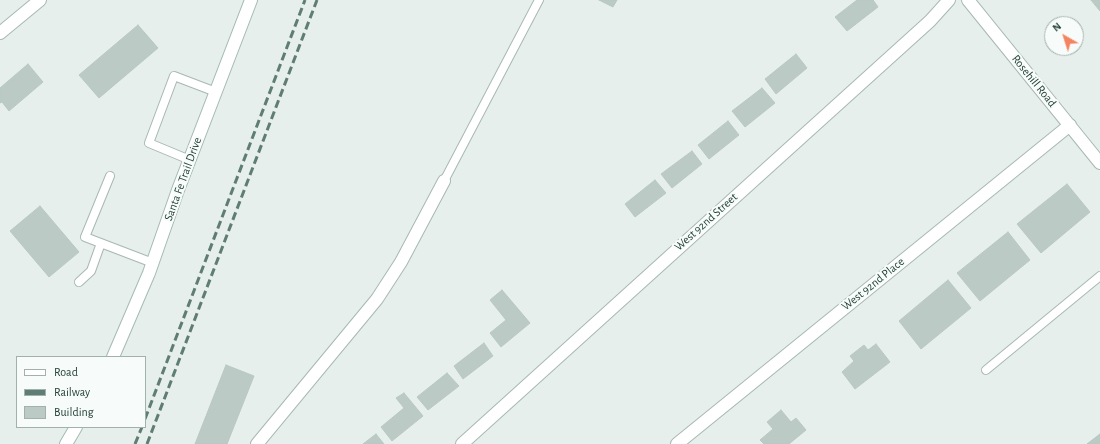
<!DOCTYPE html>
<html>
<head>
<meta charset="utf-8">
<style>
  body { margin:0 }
  #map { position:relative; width:1100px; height:444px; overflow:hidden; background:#e6efeb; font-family:"Alegreya Sans",sans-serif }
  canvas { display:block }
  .legend { position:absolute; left:16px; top:356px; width:130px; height:72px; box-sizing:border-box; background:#f7fbf9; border:1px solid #a3b1ad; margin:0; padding:5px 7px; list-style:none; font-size:12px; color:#24423a }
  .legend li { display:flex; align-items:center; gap:8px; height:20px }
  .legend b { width:20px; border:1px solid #a3b1ad }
  .north { position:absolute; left:1044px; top:16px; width:40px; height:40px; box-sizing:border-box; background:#f7fbf9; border:1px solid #a3b1ad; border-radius:50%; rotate:321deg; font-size:11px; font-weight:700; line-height:16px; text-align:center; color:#24423a }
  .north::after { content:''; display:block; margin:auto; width:14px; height:18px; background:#f4845f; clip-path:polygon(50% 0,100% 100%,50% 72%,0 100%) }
</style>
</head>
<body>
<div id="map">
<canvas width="1100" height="444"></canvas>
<ul class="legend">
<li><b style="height:5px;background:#fff"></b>Road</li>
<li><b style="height:5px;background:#5f7d75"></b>Railway</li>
<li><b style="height:11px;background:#bbcac4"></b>Building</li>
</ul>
<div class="north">N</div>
</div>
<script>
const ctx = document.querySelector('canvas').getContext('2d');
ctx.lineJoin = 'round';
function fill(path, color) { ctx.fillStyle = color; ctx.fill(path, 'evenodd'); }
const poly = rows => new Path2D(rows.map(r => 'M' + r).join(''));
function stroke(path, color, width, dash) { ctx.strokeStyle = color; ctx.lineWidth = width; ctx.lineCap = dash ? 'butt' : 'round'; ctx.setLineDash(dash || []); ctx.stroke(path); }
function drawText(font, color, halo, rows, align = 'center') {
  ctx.font = font + ' "Alegreya Sans",sans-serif'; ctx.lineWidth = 4; ctx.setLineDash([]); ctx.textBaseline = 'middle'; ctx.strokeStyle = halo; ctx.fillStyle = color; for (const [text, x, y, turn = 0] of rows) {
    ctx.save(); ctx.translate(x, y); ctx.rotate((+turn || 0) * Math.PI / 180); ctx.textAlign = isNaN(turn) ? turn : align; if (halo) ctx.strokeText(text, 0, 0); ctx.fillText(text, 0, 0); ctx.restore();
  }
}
const building = poly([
  [599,0,617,0,613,7,599,0],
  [857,0,873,0,878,7,847,31,835,17,857,0],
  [1091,0,1100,0,1100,11,1091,0],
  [138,25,158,48,99,98,79,75,138,25],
  [796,54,807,68,776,94,765,79,796,54],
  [28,64,43,82,9,111,2,102,0,103,0,88,28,64],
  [762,88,775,103,745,127,732,111,762,88],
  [728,121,739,135,709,159,698,145,728,121],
  [692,151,702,164,672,188,661,174,692,151],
  [655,180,666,193,635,217,625,204,655,180],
  [1067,184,1090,212,1041,253,1017,224,1067,184],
  [40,206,79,252,49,277,10,231,40,206],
  [1008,232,1030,260,980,301,957,273,1008,232],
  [948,280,971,308,921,349,899,321,948,280],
  [502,290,530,323,501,347,490,333,506,320,490,300,502,290],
  [484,343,493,356,463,379,454,366,484,343],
  [876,344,890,362,855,389,842,372,854,361,850,356,864,345,868,350,876,344],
  [226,365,254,376,227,444,195,444,226,365],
  [447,373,459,386,428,410,417,397,447,373],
  [404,393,423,416,392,441,381,427,404,408,396,398,404,393],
  [781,410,791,422,796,418,806,430,789,444,764,444,760,440,773,429,767,422,781,410],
  [376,434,384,444,363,444,376,434],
  [1100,434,1100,444,1087,444,1100,434]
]);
fill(building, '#bbcac4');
stroke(building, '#b8c9c2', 1);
const lane = poly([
  [190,160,149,143,174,76,216,92],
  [110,176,85,237,153,263],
  [444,181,539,0],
  [79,282,91,271,101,243],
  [986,370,1100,276]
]);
const street = poly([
  [968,0,1100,163],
  [0,33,40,0],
  [257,444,377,299,401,262,444,181],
  [462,444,930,21,949,0],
  [677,444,1070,125]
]);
const secondary = poly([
  [113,357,149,273,178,190,251,0],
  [66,444,76,427]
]);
stroke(lane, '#a8b8b2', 10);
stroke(street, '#a8b8b2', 14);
stroke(secondary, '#a4bbb3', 14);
stroke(lane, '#fff', 8);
stroke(street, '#fff', 12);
stroke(secondary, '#fff', 12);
stroke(poly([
  [145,419,305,0],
  [135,444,142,427],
  [147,444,317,0]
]), '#5f7d75', 3, [8, 4]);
drawText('12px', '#24423a', '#f7fbf9', [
  ["Rosehill Road",1034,81,51],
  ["Santa Fe Trail Drive",183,179,-70],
  ["West 92nd Street",706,222,-42],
  ["West 92nd Place",873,284,-39]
]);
</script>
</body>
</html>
